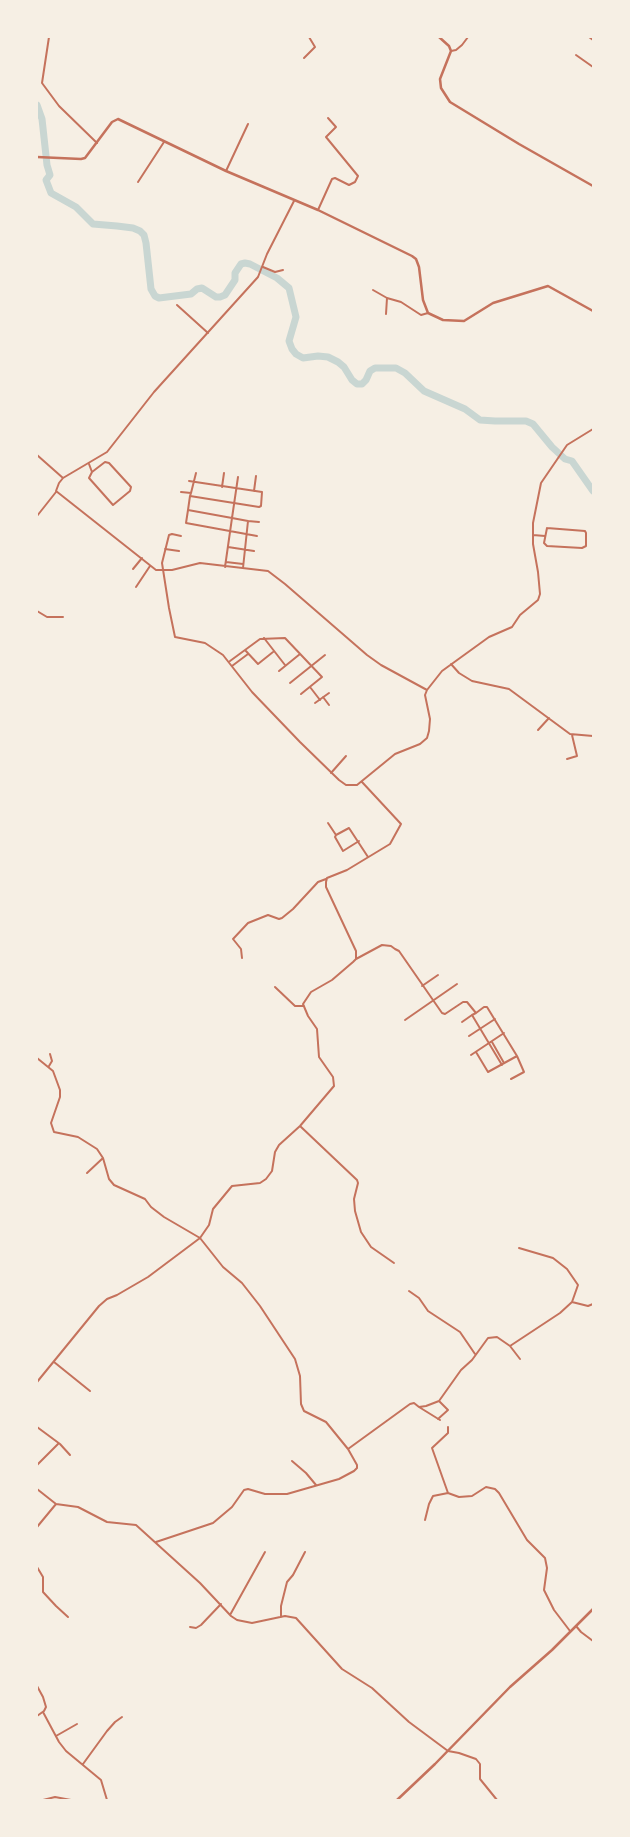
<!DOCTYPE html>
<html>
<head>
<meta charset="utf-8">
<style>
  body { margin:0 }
  #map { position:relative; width:630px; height:1837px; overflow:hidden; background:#f6efe4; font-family:"Titillium Web",sans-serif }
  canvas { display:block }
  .frame { position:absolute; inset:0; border:38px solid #f6efe4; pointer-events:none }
</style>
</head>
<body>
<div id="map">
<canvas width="630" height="1837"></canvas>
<div class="frame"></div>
</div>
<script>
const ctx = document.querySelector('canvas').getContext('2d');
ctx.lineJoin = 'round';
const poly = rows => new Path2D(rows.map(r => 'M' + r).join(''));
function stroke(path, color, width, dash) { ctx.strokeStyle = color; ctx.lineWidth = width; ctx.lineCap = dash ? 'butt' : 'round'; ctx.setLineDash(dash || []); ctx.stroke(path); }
stroke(poly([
  [37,105,42,119,47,165,50,175,46,180,51,193,76,207,93,224,117,226,133,228,140,231,144,235,146,243,151,289,155,296,159,298,191,294,197,289,202,288,216,297,220,297,225,295,235,280,235,273,241,264,245,263,250,264,277,278,289,288,296,317,289,341,292,349,296,354,303,358,318,356,328,357,338,362,344,367,352,380,357,384,362,384,366,380,370,371,375,368,396,368,405,373,424,391,465,409,480,420,495,421,526,421,533,424,552,447,565,459,572,461,593,491]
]), '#c9d6d2', 7);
stroke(poly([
  [49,37,42,83,59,106,97,143],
  [589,37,593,40],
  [451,51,456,50,462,45,468,37],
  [576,55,593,67],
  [304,58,315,47,309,37],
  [226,171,248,124],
  [138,182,164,142],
  [294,201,267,254,258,277,154,392,107,452,63,478,59,483,56,491,156,570,172,570,200,563,268,571,285,584,367,655,381,665,427,690],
  [318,210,332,179,335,178,349,185,355,182,358,176,326,137,336,127,328,118],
  [263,267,275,272,283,270],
  [373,290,387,298,401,302,421,315,428,313],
  [177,305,208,333],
  [386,314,387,298],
  [37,455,63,478],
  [105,462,109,463,131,487,130,491,113,505,89,478,92,472,105,462],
  [89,464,92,472],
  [238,477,232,518,188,510,186,523,257,536],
  [222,487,224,473],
  [254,491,256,476],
  [181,492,191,493,190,496,259,507,261,506,262,492,189,481],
  [191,493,196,473],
  [188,510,190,496],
  [37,516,56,492],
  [248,521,259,522],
  [547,528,585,531,586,533,586,546,582,548,547,546,544,543,547,528],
  [533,535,545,536],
  [181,536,172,534,169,535,162,563,169,608,175,637,205,643,223,655,252,692,300,742,339,780,346,785,357,785,395,754,420,744,427,738,429,731,430,719,425,695,427,690,442,671,489,637,512,627,520,615,538,600,540,594,538,572,533,544,533,523,541,483,567,445,593,429],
  [228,547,254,551],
  [165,549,179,551],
  [226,562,243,564],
  [225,567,232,518,248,521,243,568],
  [133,569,142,558],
  [136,587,150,566],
  [37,611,47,617,63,617],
  [264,638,285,665],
  [245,650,258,664,273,652],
  [230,661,260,639,285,638,322,677,301,694],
  [451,664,459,673,472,681,509,689,570,734,593,736],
  [232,666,248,654],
  [279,671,300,654],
  [290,683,325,655],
  [310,687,320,700],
  [323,697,329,705],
  [315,703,329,693],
  [538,730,549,718],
  [567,759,577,756,572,735],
  [331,773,346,756],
  [328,823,336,835,349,828,368,857],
  [336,835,335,837,343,851,359,841],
  [242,958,241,949,233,939,248,923,268,915,279,919,282,918,293,909,318,882,326,879],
  [356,959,382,945,391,946,395,949,399,951,442,1013,445,1014,463,1002,467,1002,476,1013,472,1015,502,1065],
  [422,986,438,975],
  [275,987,295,1006,304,1006],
  [476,1013,484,1007,487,1007,517,1056,524,1072,511,1079],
  [405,1020,457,984],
  [462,1022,472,1015],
  [469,1036,495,1019],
  [492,1042,504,1063],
  [476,1052,488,1072,517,1056],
  [471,1055,504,1033],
  [37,1058,53,1071,60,1090,60,1097,51,1123,54,1132,78,1137,97,1149,103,1158,109,1179,114,1185,145,1199,151,1207,164,1217,200,1238,223,1267,242,1283,260,1306,295,1359,300,1376,301,1404,304,1411,326,1422,348,1449],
  [49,1066,52,1061,50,1054],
  [300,1126,357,1180,358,1183,354,1199,355,1211,361,1232,371,1247,394,1263],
  [87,1173,103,1158],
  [519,1248,553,1258,567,1269,578,1285,572,1302],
  [409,1291,419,1298,428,1311,460,1332,475,1354],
  [510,1346,520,1359],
  [54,1362,90,1391],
  [37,1382,99,1306,107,1299,117,1295,148,1277,200,1238,209,1225,213,1209,232,1186,260,1183,266,1179,272,1171,275,1152,279,1145,300,1126,334,1086,333,1077,319,1057,317,1029,308,1016,303,1004,311,992,332,980,353,962,356,959,356,951,326,887,326,882,327,878,347,870,390,844,401,824,362,782],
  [419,1407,440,1420],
  [438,1419,448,1410,439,1401],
  [37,1427,60,1444,70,1455],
  [448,1427,448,1433,432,1448,448,1493],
  [292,1461,306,1473,316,1485],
  [37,1465,58,1444],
  [37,1489,56,1504,78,1507,107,1522,136,1525,200,1583,231,1616,237,1620,252,1623,285,1616,296,1618,342,1669,372,1688,409,1722,448,1751,459,1753,476,1759,480,1764,480,1779,497,1800],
  [425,1520,429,1504,433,1496,448,1493,459,1497,472,1496,486,1487,495,1489,499,1493,527,1540,545,1558,547,1568,544,1590,554,1610,570,1631],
  [37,1527,56,1504],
  [156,1542,213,1523,232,1507,244,1490,248,1489,265,1494,287,1494,339,1479,354,1471,357,1468,357,1465,348,1449,410,1404,414,1403,419,1407,426,1406,439,1401,461,1370,472,1360,488,1338,497,1337,510,1346,560,1313,572,1302,588,1306,593,1304],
  [37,1567,43,1577,43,1592,56,1606,68,1617],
  [230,1615,265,1552],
  [281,1617,281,1606,287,1582,293,1575,305,1552],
  [576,1626,581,1632,593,1641],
  [190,1627,196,1628,201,1625,221,1604],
  [37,1686,43,1697,46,1707,44,1711,37,1716],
  [43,1712,59,1742,66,1751,101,1780,107,1800],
  [56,1736,77,1724],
  [83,1764,107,1731,115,1722,122,1717],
  [43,1800,55,1797,71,1800]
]), '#c5725c', 2);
stroke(poly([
  [439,37,449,46,451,51,440,79,441,88,450,102,519,144,593,186],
  [37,157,81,159,85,158,112,122,118,119,226,171,318,210,412,256,416,259,419,267,423,300,428,313,443,320,464,321,493,303,548,286,593,311],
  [397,1800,435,1764,510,1687,552,1650,593,1609]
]), '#c5725c', 2.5);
</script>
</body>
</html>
